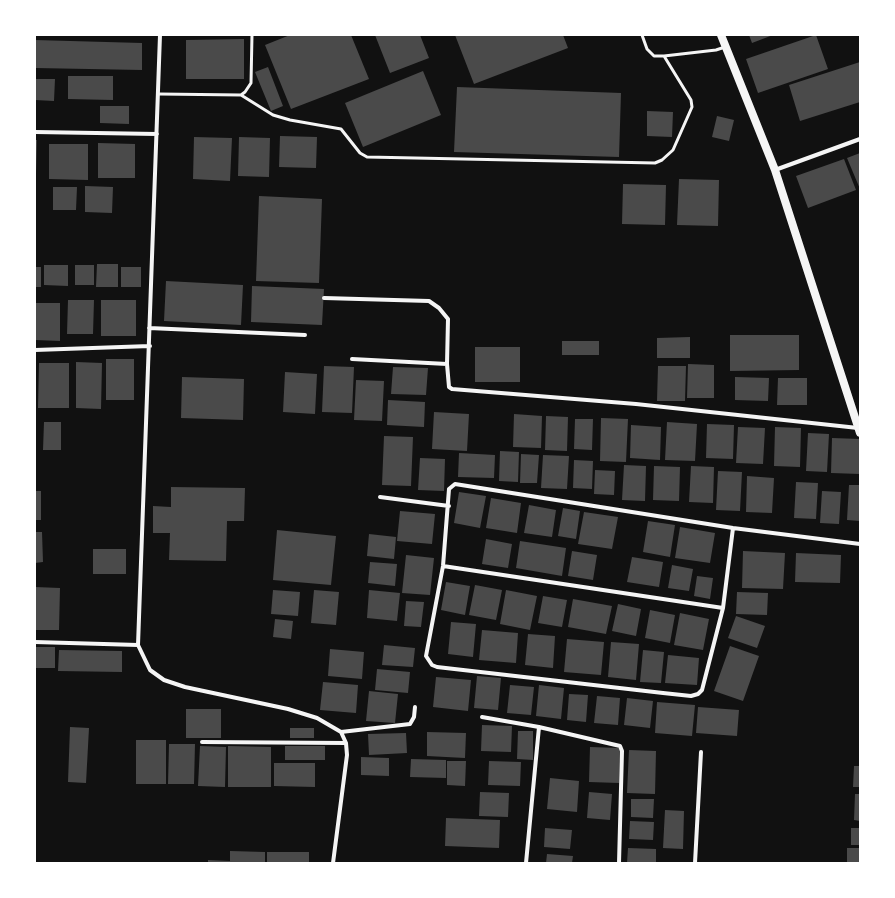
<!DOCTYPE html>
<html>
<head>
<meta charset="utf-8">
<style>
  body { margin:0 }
  #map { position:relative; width:895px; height:898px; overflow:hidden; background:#111; font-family:"Archivo Narrow",sans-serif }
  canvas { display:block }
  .frame { position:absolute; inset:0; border:36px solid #fff; pointer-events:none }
</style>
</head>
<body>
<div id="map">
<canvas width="895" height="898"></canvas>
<div class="frame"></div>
</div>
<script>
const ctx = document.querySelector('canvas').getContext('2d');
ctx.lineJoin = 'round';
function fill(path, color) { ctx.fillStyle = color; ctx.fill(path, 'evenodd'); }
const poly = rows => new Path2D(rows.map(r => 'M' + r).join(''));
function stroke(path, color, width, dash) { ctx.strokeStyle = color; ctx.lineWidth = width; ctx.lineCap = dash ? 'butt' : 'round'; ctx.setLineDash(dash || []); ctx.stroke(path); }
fill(poly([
  [290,35,351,35,369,79,291,109,265,45],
  [375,35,420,35,429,58,390,73],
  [455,35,563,35,568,48,474,84],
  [749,35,773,35,752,43],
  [816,35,828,69,758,93,746,59],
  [244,39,244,79,186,79,186,40],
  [35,40,142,43,142,70,35,68],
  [860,62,860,102,800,121,789,85],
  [268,67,283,106,271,111,255,72],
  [423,71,441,115,363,147,345,103],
  [68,76,113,76,113,100,68,99],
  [35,79,55,79,54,101,35,100],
  [457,87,621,93,619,157,454,152],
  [100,106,129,106,129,124,100,123],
  [647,111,673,112,672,137,647,136],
  [717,116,734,120,729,141,712,137],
  [280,136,317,137,316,168,279,167],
  [194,137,232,138,230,181,193,179],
  [239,137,270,138,269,177,238,176],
  [35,140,37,140,36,174,35,174],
  [98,143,135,144,135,178,98,178],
  [49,144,88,144,88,180,49,179],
  [860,153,860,189,847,158],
  [844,159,856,190,808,208,796,176],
  [679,179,719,180,718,226,677,225],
  [623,184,666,185,665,225,622,224],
  [85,186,113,187,112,213,85,212],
  [53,187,77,187,76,210,53,210],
  [259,196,322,199,319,283,256,281],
  [97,264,118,264,118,287,96,287],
  [44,265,68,265,68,286,44,285],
  [75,265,94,265,94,285,75,285],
  [35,267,41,267,41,287,35,287],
  [121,267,141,267,141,287,121,287],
  [166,281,243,285,241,325,164,321],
  [252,286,324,289,322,325,251,322],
  [68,300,94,300,93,334,67,334],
  [101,300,136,300,136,336,101,336],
  [35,303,60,303,60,341,35,340],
  [730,335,799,335,799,370,730,371],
  [690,337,690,358,657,358,657,338],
  [562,341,599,341,599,355,562,355],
  [475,347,520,347,520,382,475,382],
  [106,359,134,359,134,400,106,400],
  [76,362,102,363,101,409,76,408],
  [39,363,69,363,69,408,38,408],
  [688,364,714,365,714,398,687,398],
  [324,366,354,367,352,413,322,412],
  [658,366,686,366,685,401,657,401],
  [393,367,428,368,426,395,391,394],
  [285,372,317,374,315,414,283,412],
  [182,377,244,379,243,420,181,418],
  [735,377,769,378,768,401,735,400],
  [778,378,807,378,807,405,777,405],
  [356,380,384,381,382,421,354,420],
  [388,400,425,402,424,427,387,425],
  [434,412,469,414,467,451,432,449],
  [514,414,542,416,541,448,513,447],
  [546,416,568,417,567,451,545,450],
  [601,418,628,419,626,462,600,461],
  [575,419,593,419,592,450,574,449],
  [44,422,61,422,61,450,43,450],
  [667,422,697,424,695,461,665,460],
  [707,424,734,425,733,459,706,458],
  [631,425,661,427,660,460,630,458],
  [738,427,765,428,763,464,736,463],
  [775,427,801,428,800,467,774,466],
  [808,433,829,434,827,472,806,471],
  [384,436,413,437,411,486,382,485],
  [832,438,860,439,860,474,831,473],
  [500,451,519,452,518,482,499,481],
  [459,453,495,455,494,478,458,477],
  [521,454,539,455,537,483,520,483],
  [543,455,569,456,567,489,541,488],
  [420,458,445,459,444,491,418,490],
  [574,460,593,461,592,489,573,488],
  [624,465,646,466,645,501,622,500],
  [654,466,680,467,679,501,653,500],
  [691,466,714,467,713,503,689,502],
  [595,470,615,471,614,495,594,494],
  [718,471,742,472,740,511,716,510],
  [747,476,774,478,772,513,746,512],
  [796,482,818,483,816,519,794,518],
  [849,485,860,485,860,521,847,520],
  [171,487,245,488,244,521,227,521,226,561,169,560,170,533,153,533,153,506,171,507],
  [35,491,41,491,41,520,35,520],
  [822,491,841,492,839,524,820,523],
  [459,492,486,496,480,528,454,523],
  [491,498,521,503,517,533,486,528],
  [529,505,556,510,552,537,524,533],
  [563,508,580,511,576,539,558,536],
  [400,511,435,514,432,544,397,541],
  [584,512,618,517,612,549,578,544],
  [648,521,675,525,670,557,643,552],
  [680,527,715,533,710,563,675,558],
  [277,530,336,536,331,585,273,580],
  [35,532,42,532,43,562,35,563],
  [369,534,396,537,394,559,367,556],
  [486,539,512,544,508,568,482,564],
  [520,541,566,548,562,576,516,568],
  [93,549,126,549,126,574,93,574],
  [572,551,597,555,593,580,568,576],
  [743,551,785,553,783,589,742,588],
  [796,553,841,555,840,583,795,582],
  [406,555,434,558,430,595,402,593],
  [632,557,663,562,659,587,627,582],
  [370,562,397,564,395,586,368,583],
  [672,565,693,569,689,591,668,588],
  [697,576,713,578,710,599,694,596],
  [446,582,470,586,465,615,441,610],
  [475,585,502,590,496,620,469,615],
  [35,587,60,588,59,630,35,630],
  [273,590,300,592,298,616,271,614],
  [314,590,339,592,336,625,311,623],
  [369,590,400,593,397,621,367,618],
  [506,590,537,596,530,630,500,624],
  [737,592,768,593,767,615,736,614],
  [543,596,567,600,562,627,538,623],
  [573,599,612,606,606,634,568,627],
  [406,601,424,602,421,627,404,626],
  [618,604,641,609,636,636,612,631],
  [650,610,675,615,670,643,645,638],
  [680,613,709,619,703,650,674,645],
  [736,616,765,626,757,648,728,638],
  [275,619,293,621,291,639,273,637],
  [451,622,476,624,473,657,448,654],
  [482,630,518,633,516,663,479,660],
  [528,634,555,636,553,668,525,665],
  [567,639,604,642,601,675,564,672],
  [611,642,639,644,636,680,608,677],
  [384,645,415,648,413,667,382,665],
  [730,646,759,656,743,701,714,691],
  [35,647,55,647,55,668,35,668],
  [330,649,364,652,362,679,328,676],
  [59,650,122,651,122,672,58,671],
  [643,650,664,652,661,683,640,682],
  [668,655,699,658,697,685,665,683],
  [377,669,410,672,408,693,375,690],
  [477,676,501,678,498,710,474,708],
  [436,677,471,680,468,711,433,707],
  [323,682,358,685,356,713,320,710],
  [510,685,534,687,531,715,507,713],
  [539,685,564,688,561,719,536,716],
  [369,691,398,694,395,723,366,721],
  [569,694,588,695,586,722,567,720],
  [597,696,620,698,618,725,594,723],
  [627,698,653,701,650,728,624,725],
  [657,702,695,705,692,736,655,733],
  [698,707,739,710,737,736,696,733],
  [186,709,221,709,221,738,186,738],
  [482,725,512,726,511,752,481,751],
  [70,727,89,728,86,783,68,782],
  [290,728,314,728,314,738,290,738],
  [518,731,533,731,533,760,517,759],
  [427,732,466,733,465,758,427,756],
  [406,733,407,753,369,755,368,734],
  [136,740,166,740,166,784,136,784],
  [169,744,195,744,194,784,168,784],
  [200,746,226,747,225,787,198,786],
  [228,746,271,747,271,787,228,787],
  [285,746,325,746,325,760,285,760],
  [590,747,620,748,619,783,589,782],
  [629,750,656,751,655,794,627,793],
  [361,757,389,758,389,776,361,775],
  [411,759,446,760,446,778,410,777],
  [447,761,466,761,465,786,447,785],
  [489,761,521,762,520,786,488,785],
  [274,763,315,763,315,787,274,786],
  [854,766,860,766,860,787,853,787],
  [550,778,579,781,577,812,547,809],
  [480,792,509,793,508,817,479,816],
  [589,792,612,794,610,820,587,818],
  [855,794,860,794,860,821,854,820],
  [631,799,654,799,653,818,631,817],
  [665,810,684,811,683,849,663,848],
  [446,818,500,820,499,848,445,846],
  [630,821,654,822,653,840,629,839],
  [545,828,572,830,570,849,544,847],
  [851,828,860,828,860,845,851,845],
  [628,848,656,849,656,863,627,863],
  [847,848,860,848,860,863,847,863],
  [230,851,265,852,265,863,208,863,208,860,230,861],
  [267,852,309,852,309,863,267,863],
  [547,854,573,856,572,863,546,863]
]), '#4a4a4a');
stroke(poly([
  [642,35,647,49,654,56,664,56,716,50,725,47],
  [159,94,241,95,245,92,251,83,252,35],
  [241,95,273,115,290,120,341,129,360,153,367,157,655,163,662,160,673,150,692,107,691,100,664,56]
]), '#f5f5f5', 3);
stroke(poly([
  [160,35,138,645,150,670,164,680,185,687,288,709,317,718,341,732,346,743,347,755,333,863],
  [35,132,157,134],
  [775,170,860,139],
  [324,298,429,301,439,308,448,319,447,364,449,387,452,389,636,404,858,428],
  [149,328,305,335],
  [35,350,150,346],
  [352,359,447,364],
  [380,497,449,506],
  [733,528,723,608,702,690,698,694,691,696,663,693,437,667,432,665,426,656,443,566,449,489,455,484,733,528,860,544],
  [443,566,723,608],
  [35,642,138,645],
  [482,717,539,727,620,746,622,751,619,863],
  [341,732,410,724,414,717,415,707],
  [202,742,346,743],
  [526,863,539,727],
  [695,863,701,752]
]), '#f5f5f5', 4);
stroke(poly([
  [721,35,775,170,860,433]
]), '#f5f5f5', 8);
</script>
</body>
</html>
